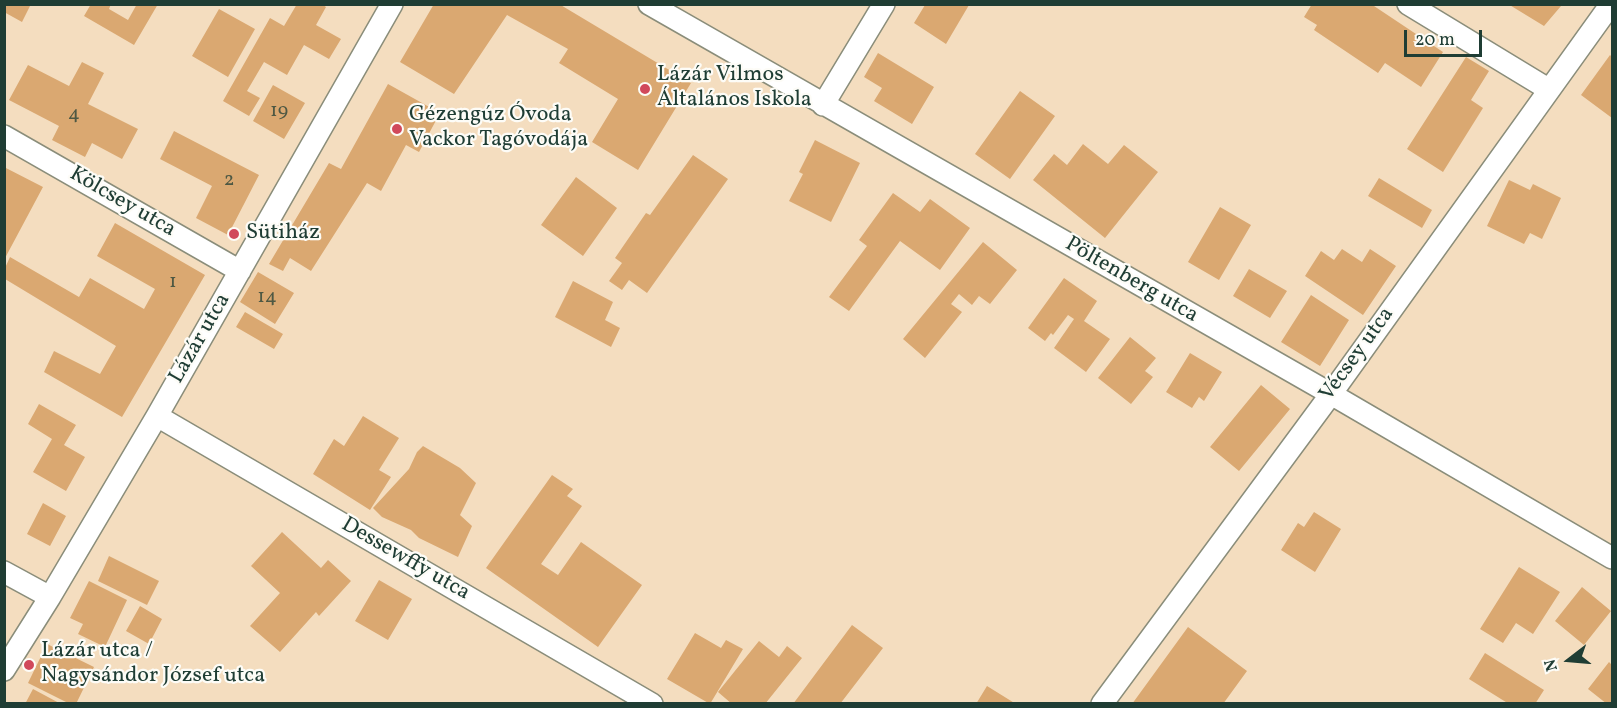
<!DOCTYPE html>
<html>
<head>
<meta charset="utf-8">
<style>
  body { margin:0 }
  #map { position:relative; width:1617px; height:708px; overflow:hidden; background:#f4ddbf; font-family:Vollkorn,serif }
  canvas { display:block }
  .frame { position:absolute; inset:0; border:6px solid #1f3d34; pointer-events:none }
  .north { position:absolute; left:1539px; top:630px; width:60px; height:60px; -webkit-text-stroke:4px #fdfcf7; paint-order:stroke; rotate:254deg; font-size:16px; font-weight:700; line-height:24px; text-align:center; color:#1f3d34 }
  .north::after { content:''; display:block; margin:auto; width:21px; height:27px; background:#1f3d34; clip-path:polygon(50% 0,100% 100%,50% 72%,0 100%) }
  .scale { position:absolute; left:1404px; top:30px; width:78px; height:27px; box-sizing:border-box; border:3px solid #1f3d34; border-top:0; padding-left:8px; font-size:18px; line-height:21px; white-space:nowrap; color:#1f3d34; -webkit-text-stroke:4px #fdfcf7; paint-order:stroke }
</style>
</head>
<body>
<div id="map">
<canvas width="1617" height="708"></canvas>
<div class="frame"></div>
<div class="north">N</div>
<div class="scale">20 m</div>
</div>
<script>
const ctx = document.querySelector('canvas').getContext('2d');
ctx.lineJoin = 'round';
function fill(path, color) { ctx.fillStyle = color; ctx.fill(path, 'evenodd'); }
const poly = rows => new Path2D(rows.map(r => 'M' + r).join(''));
function stroke(path, color, width, dash) { ctx.strokeStyle = color; ctx.lineWidth = width; ctx.lineCap = dash ? 'butt' : 'round'; ctx.setLineDash(dash || []); ctx.stroke(path); }
function drawText(font, color, halo, rows, align = 'center') {
  ctx.font = font + ' Vollkorn,serif'; ctx.lineWidth = 4.5; ctx.setLineDash([]); ctx.textBaseline = 'middle'; ctx.strokeStyle = halo; ctx.fillStyle = color; for (const [text, x, y, turn = 0] of rows) {
    ctx.save(); ctx.translate(x, y); ctx.rotate((+turn || 0) * Math.PI / 180); ctx.textAlign = isNaN(turn) ? turn : align; if (halo) ctx.strokeText(text, 0, 0); ctx.fillText(text, 0, 0); ctx.restore();
  }
}
fill(poly([
  [4,4,31,4,22,22,4,12],
  [91,4,111,4,109,9,128,20,137,4,158,4,134,45,84,16],
  [297,4,322,4,326,7,316,25,341,39,329,59,304,45,287,75,264,62,247,91,260,98,249,116,223,101,270,18,284,26],
  [434,4,559,4,691,83,638,170,592,142,618,99,559,63,568,49,507,15,454,94,400,62],
  [1312,4,1371,4,1443,52,1421,87,1385,63,1378,73,1314,30,1317,25,1304,17],
  [1508,4,1559,4,1561,6,1544,26],
  [925,5,969,5,946,44,914,23],
  [219,9,255,29,228,77,192,56],
  [878,53,934,87,912,124,874,101,882,88,864,77],
  [1610,55,1612,57,1612,118,1581,95],
  [1466,57,1489,71,1471,100,1483,108,1443,172,1407,149],
  [82,62,104,73,88,104,138,129,122,159,92,143,85,157,52,140,59,126,9,100,28,65,69,86],
  [388,84,440,113,419,152,406,145,381,191,367,183,311,271,290,258,283,271,269,264,329,163,341,169],
  [273,85,305,103,284,139,253,121],
  [1020,91,1055,116,1010,179,975,154],
  [174,131,259,175,228,235,196,218,212,186,160,159],
  [815,140,860,163,831,222,789,201,803,174,799,172],
  [1083,144,1108,164,1124,145,1158,172,1105,238,1033,180,1054,154,1067,165],
  [693,155,728,179,647,293,629,280,622,290,609,281,622,263,615,258,646,213,650,215],
  [4,167,43,187,4,260,5,210],
  [576,177,617,208,583,256,541,225],
  [1379,178,1432,210,1422,228,1368,196],
  [1509,180,1530,190,1533,184,1561,198,1542,239,1530,233,1524,244,1487,226],
  [893,193,920,212,930,199,970,228,940,270,900,241,849,311,829,297,867,246,859,240],
  [1220,207,1251,225,1219,280,1188,262],
  [115,223,205,275,122,417,44,372,54,351,100,374,116,346,5,279,5,268,10,257,79,297,90,278,144,309,155,289,97,256],
  [983,242,1017,270,990,304,979,296,972,305,959,294,951,304,962,312,925,358,903,339],
  [1342,249,1362,262,1370,249,1396,266,1363,315,1305,276,1321,251,1334,260],
  [1249,269,1287,291,1270,318,1233,296],
  [258,272,294,293,275,324,240,302],
  [1064,278,1097,301,1084,321,1110,339,1086,372,1054,348,1074,319,1068,315,1053,335,1051,333,1045,341,1028,328],
  [573,281,613,302,605,320,620,328,611,347,555,317],
  [1311,295,1349,320,1320,366,1281,342],
  [245,312,283,334,274,349,236,327],
  [1130,337,1156,358,1145,371,1153,377,1131,404,1098,378],
  [1190,353,1222,372,1204,401,1199,397,1192,408,1166,392],
  [1261,385,1290,409,1239,471,1210,447],
  [39,404,76,425,64,445,85,457,66,491,33,472,52,439,28,424],
  [363,416,399,438,379,470,391,477,370,510,313,474,334,439,344,446],
  [423,446,460,468,476,483,460,515,472,526,458,557,419,538,411,530,382,517,373,508,409,469,417,452],
  [552,475,573,489,567,496,582,506,541,564,558,575,581,542,642,585,598,647,486,568],
  [43,503,66,516,50,546,27,534],
  [1314,512,1341,529,1315,572,1281,550,1298,523,1304,527],
  [282,532,321,568,328,560,351,581,319,616,316,612,280,652,250,626,280,593,251,566],
  [109,556,159,581,147,605,98,581],
  [1519,567,1560,592,1533,634,1516,623,1503,643,1480,629],
  [379,580,412,599,388,640,355,621],
  [89,581,127,600,105,647,78,634,83,624,70,618],
  [1582,587,1611,611,1584,645,1555,621],
  [140,606,162,619,149,644,126,631],
  [852,625,883,648,840,704,793,704],
  [1188,627,1247,671,1223,704,1132,704],
  [695,633,721,648,726,640,743,649,710,704,667,679],
  [759,641,779,657,787,646,802,658,765,704,732,704,718,692],
  [47,644,94,667,76,704,70,704,28,683],
  [1485,653,1544,690,1535,704,1509,704,1469,679],
  [1609,662,1612,665,1612,704,1607,704,1588,689],
  [987,686,1016,704,976,704],
  [33,689,61,704,25,704]
]), '#daa871');
const street = poly([
  [649,4,1331,394,1612,558],
  [1408,4,1548,89],
  [823,105,884,4],
  [4,136,240,271],
  [157,416,652,704],
  [4,572,50,597],
  [4,670,50,597,157,416,392,4],
  [1102,704,1331,394,1611,4]
]);
stroke(street, '#8a8d7a', 24);
stroke(street, '#fff', 21);
for (const [x, y, r, color] of [
  [645,89,6,"#d1495b"],
  [397,129,6,"#d1495b"],
  [234,234,6,"#d1495b"],
  [29,665,6,"#d1495b"]
]) { const dot = new Path2D(); dot.arc(x, y, r, 0, 2 * Math.PI); ctx.fillStyle = color; ctx.fill(dot); stroke(dot, '#fdfcf7', 2); }
drawText('20px', '#4e5843', null, [
  ["19",279,112],
  ["4",74,115],
  ["2",229,181],
  ["1",173,283],
  ["14",267,298]
]);
drawText('22px', '#1f3d34', '#fdfcf7', [
  ["Lázár Vilmos",657,76],
  ["Általános Iskola",657,101],
  ["Gézengúz Óvoda",409,116],
  ["Vackor Tagóvodája",409,141],
  ["Sütiház",246,234],
  ["Lázár utca /",41,652],
  ["Nagysándor József utca",41,677]
], 'left');
drawText('22px', '#1f3d34', '#fdfcf7', [
  ["Kölcsey utca",122,203,30],
  ["Pöltenberg utca",1131,281,30],
  ["Lázár utca",201,339,-60],
  ["Vécsey utca",1358,355,-54],
  ["Dessewffy utca",405,560,30]
]);
</script>
</body>
</html>
